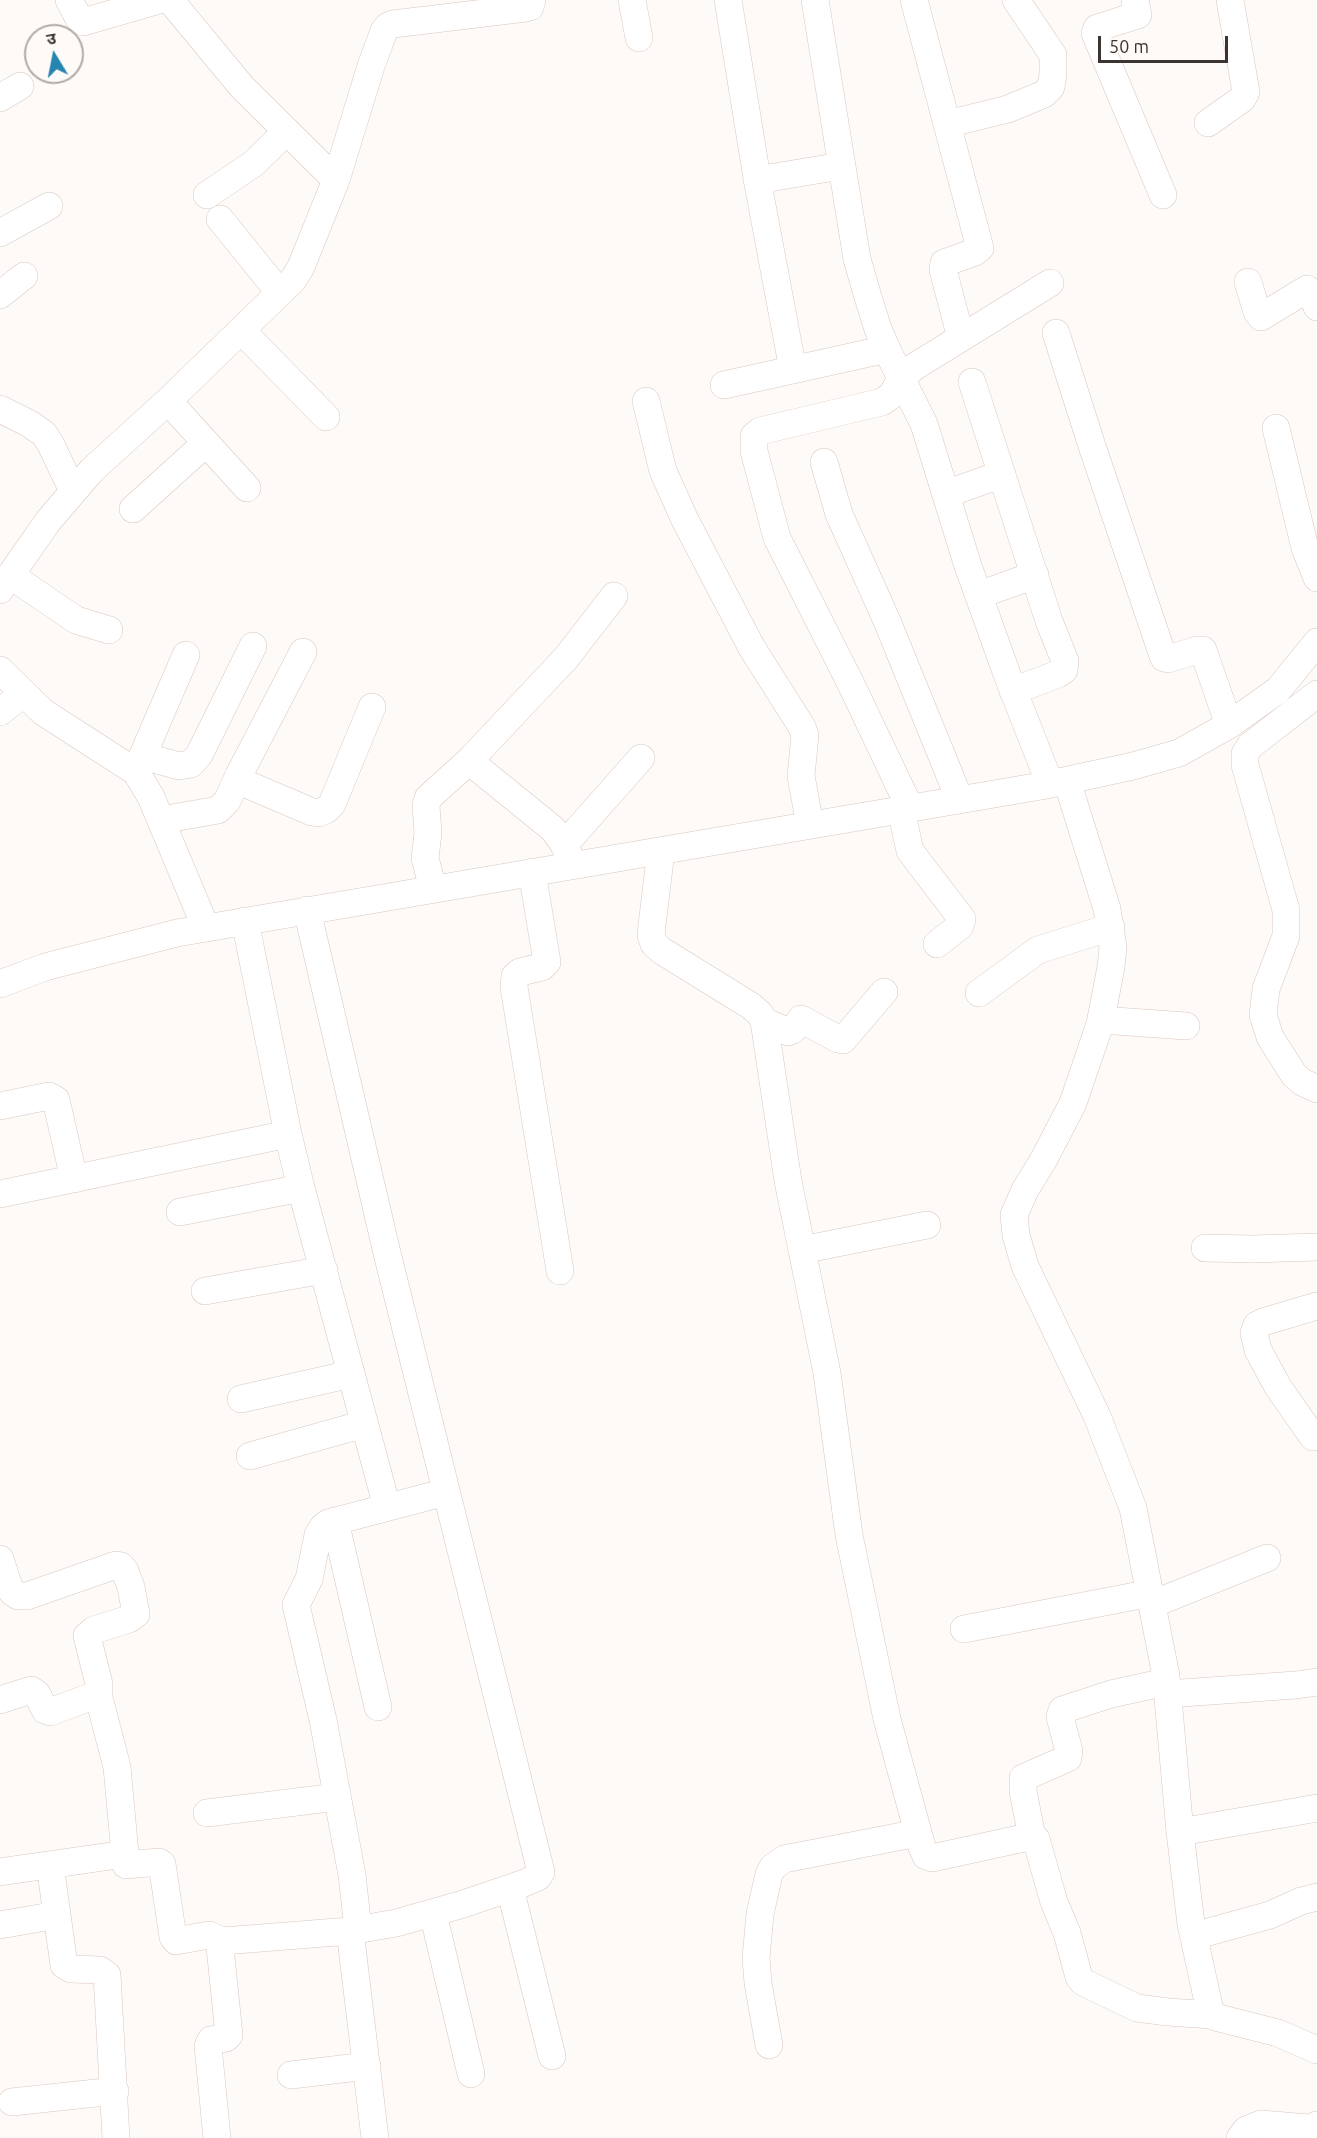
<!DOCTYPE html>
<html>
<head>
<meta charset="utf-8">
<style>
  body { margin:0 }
  #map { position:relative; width:1317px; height:2138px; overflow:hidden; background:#fefaf8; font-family:Ubuntu,"Noto Sans Devanagari",sans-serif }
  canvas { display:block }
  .north { position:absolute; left:24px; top:24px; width:60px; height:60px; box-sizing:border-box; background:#fefaf8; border:2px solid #b0aba8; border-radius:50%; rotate:350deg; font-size:16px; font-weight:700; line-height:24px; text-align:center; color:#3b3430 }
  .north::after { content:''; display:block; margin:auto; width:21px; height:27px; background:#2584b0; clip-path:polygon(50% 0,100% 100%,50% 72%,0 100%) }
  .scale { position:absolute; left:1098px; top:36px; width:130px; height:27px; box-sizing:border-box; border:3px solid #3b3430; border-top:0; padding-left:8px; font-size:18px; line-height:21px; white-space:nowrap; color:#3b3430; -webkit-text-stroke:4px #fefaf8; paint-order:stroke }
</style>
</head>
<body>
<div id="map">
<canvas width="1317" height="2138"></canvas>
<div class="north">उ</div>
<div class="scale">50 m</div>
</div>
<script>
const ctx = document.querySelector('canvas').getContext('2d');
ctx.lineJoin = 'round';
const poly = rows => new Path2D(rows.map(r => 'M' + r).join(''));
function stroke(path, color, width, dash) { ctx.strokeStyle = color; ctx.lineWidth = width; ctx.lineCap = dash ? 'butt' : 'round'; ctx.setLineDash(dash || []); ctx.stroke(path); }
const minor = poly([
  [69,0,79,19,83,22,159,0],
  [170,0,242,87,336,180],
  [632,0,639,38],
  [728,0,758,184,793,370],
  [815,0,857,259,868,297,878,329,889,354,924,424,968,566,1008,677,1050,784],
  [914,0,980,248,975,252,944,263,943,270,961,338],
  [1135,0,1138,15,1097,28,1095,33,1163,195],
  [0,98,20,86],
  [1208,123,1242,99,1246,92,1230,0],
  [947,124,1008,109,1044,94,1051,87,1053,74,1053,55,1016,0],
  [757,180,841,166],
  [207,195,253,164,286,132],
  [220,219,280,293],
  [0,233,49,206],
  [1248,282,1257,312,1261,317,1307,289,1312,293,1317,307],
  [0,295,24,276],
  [241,330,326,417],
  [1056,333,1092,446,1163,656,1164,658,1168,659,1197,650,1203,650,1229,725],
  [972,382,1049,621,1065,661,1064,670,1058,674,1013,691],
  [724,385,887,349],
  [168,401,247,488],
  [646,401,663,471,685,520,752,648,802,727,805,735,801,776,810,825],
  [0,409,30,424,44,434,50,443,73,491],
  [1276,428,1305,548,1317,578],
  [824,462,839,514,887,621,959,798],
  [946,494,1002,474],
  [133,509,206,443],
  [10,575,76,620,109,630],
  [0,590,49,520,92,470,168,401,293,280,301,267,336,180,371,66,384,31,388,26,393,24,526,8,530,7,532,0],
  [979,595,1035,575],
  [0,670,43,712,136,772,151,797,206,928],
  [1317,694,1250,746,1245,754,1245,765,1286,910,1286,936,1266,989,1263,1015,1270,1037,1294,1075,1302,1082,1317,1089],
  [0,712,23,694],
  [143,756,179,766,191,764,199,755,253,646],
  [469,761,553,829,563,843,574,865],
  [136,771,186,655],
  [237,780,312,812,319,813,326,810,332,804,372,707],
  [1067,781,1107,909,1113,947,1111,967,1100,1024,1073,1103,1044,1159,1025,1190,1014,1215,1016,1235,1025,1266,1097,1416,1133,1508,1166,1676,1180,1832,1191,1924,1210,2011,1215,2017,1278,2033,1317,2050],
  [910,808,850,682,777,538,754,451,754,436,760,431,882,402,892,395,901,378,914,367,1050,283],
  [901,810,910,851,962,919,960,926,937,944],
  [161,820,218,810,227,801,239,775,303,652],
  [564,845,641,758],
  [661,851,652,925,651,935,654,944,662,951,751,1006,760,1014,764,1021,788,1181,827,1373,849,1535,887,1719,922,1847,926,1856,932,1858,1024,1838,1032,1837,1036,1839,1054,1902,1067,1933,1079,1977,1083,1982,1137,2008,1168,2012,1212,2015],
  [532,872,547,962,542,967,520,972,515,976,514,987,560,1271],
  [433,889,425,858,428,833,426,806,428,798,469,761,566,658,614,596],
  [245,921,288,1134,301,1188,387,1507],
  [0,984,45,967,177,933,1041,786,1133,766,1179,753,1229,725,1278,690,1317,642],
  [979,993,1038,950,1111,927],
  [1101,1020,1186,1026],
  [764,1021,788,1032,793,1030,801,1019,838,1039,843,1040,884,992],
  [0,1106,49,1096,56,1100,74,1179],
  [0,1194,288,1134],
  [180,1212,301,1188],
  [1205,1248,1253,1249,1317,1247],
  [802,1250,927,1225],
  [205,1291,324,1270],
  [241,1399,351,1374],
  [1313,1437,1278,1387,1258,1350,1254,1333,1257,1325,1263,1322,1317,1306],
  [250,1456,364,1424],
  [335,1521,378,1707],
  [0,1559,9,1587,13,1593,18,1596,27,1596,116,1565,121,1566,125,1571,131,1587,136,1614,129,1619,94,1630,87,1636,99,1684,99,1698],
  [1153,1604,1267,1558],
  [964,1629,1151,1593],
  [1167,1694,1296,1685,1317,1682],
  [0,1700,31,1690,37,1694,45,1710,50,1712,93,1696,99,1698,117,1767,126,1865,159,1862,162,1864,173,1937,176,1941,209,1935,223,1941],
  [207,1813,337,1797],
  [1180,1832,1317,1808],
  [1032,1837,1023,1791,1023,1778,1068,1758,1069,1751,1060,1717,1062,1710,1111,1694,1166,1682],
  [50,1865,64,1965,71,1969,100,1970,107,1975,116,2138],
  [0,1872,125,1854],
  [510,1888,552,2056],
  [433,1913,471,2074],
  [0,1925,57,1915],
  [358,1929,352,1875,323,1720,296,1605,309,1579,318,1535,323,1527,328,1523,446,1492],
  [350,1931,375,2138],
  [1194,1936,1270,1915,1301,1901,1317,1897],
  [769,2045,758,1983,756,1958,760,1914,769,1874,773,1867,784,1859,918,1833],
  [291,2075,367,2066],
  [12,2102,115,2091],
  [217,2138,208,2046,211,2040,226,2038,229,2035,220,1947,223,1941,350,1931,396,1923,460,1905,522,1884,538,1877,541,1872,387,1253,307,910],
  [1240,2138,1246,2130,1261,2124,1309,2128,1315,2128,1317,2125]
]);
stroke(minor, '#d9c7be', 28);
stroke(minor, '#fff', 27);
</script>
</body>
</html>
